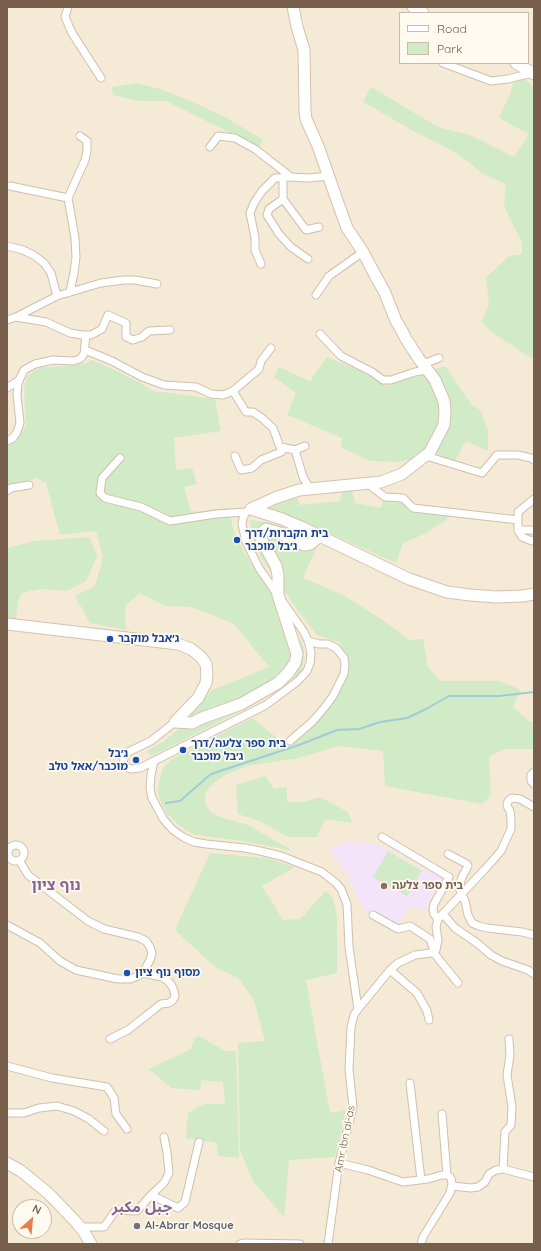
<!DOCTYPE html>
<html>
<head>
<meta charset="utf-8">
<style>
  body { margin:0 }
  #map { position:relative; width:541px; height:1251px; overflow:hidden; background:#fdf7e8; font-family:Quicksand,sans-serif }
  canvas { display:block }
  .frame { position:absolute; inset:0; border:8px solid #785f4b; pointer-events:none }
  .legend { position:absolute; left:399px; top:12px; width:130px; height:52px; box-sizing:border-box; background:#fffaef; border:1px solid #c9bcad; margin:0; padding:5px 7px; list-style:none; font-size:12px; color:#785f4b }
  .legend li { display:flex; align-items:center; gap:8px; height:20px }
  .legend b { width:20px; border:1px solid #c9bcad }
  .north { position:absolute; left:12px; top:1199px; width:40px; height:40px; box-sizing:border-box; background:#fffaef; border:1px solid #c9bcad; border-radius:50%; rotate:27deg; font-size:11px; font-weight:700; line-height:16px; text-align:center; color:#785f4b }
  .north::after { content:''; display:block; margin:auto; width:14px; height:18px; background:#e87e4c; clip-path:polygon(50% 0,100% 100%,50% 72%,0 100%) }
</style>
</head>
<body>
<div id="map">
<canvas width="541" height="1251"></canvas>
<div class="frame"></div>
<ul class="legend">
<li><b style="height:5px;background:#fff"></b>Road</li>
<li><b style="height:11px;background:#d1ebc6"></b>Park</li>
</ul>
<div class="north">N</div>
</div>
<script>
const ctx = document.querySelector('canvas').getContext('2d');
ctx.lineJoin = 'round';
function fill(path, color) { ctx.fillStyle = color; ctx.fill(path, 'evenodd'); }
const poly = rows => new Path2D(rows.map(r => 'M' + r).join(''));
function stroke(path, color, width, dash) { ctx.strokeStyle = color; ctx.lineWidth = width; ctx.lineCap = dash ? 'butt' : 'round'; ctx.setLineDash(dash || []); ctx.stroke(path); }
function drawText(font, color, halo, rows, align = 'center') {
  ctx.font = font + ' Quicksand,"Noto Sans Arabic","Noto Sans Hebrew",sans-serif'; ctx.lineWidth = 3.5; ctx.setLineDash([]); ctx.textBaseline = 'middle'; ctx.strokeStyle = halo; ctx.fillStyle = color; for (const [text, x, y, turn = 0] of rows) {
    ctx.save(); ctx.translate(x, y); ctx.rotate((+turn || 0) * Math.PI / 180); ctx.textAlign = isNaN(turn) ? turn : align; if (halo) ctx.strokeText(text, 0, 0); ctx.fillText(text, 0, 0); ctx.restore();
  }
}
fill(poly([
  [7,7,534,7,534,1244,7,1244],
  [400,13,528,13,528,63,400,63],
  [20,1207,44,1207,44,1231,20,1231]
]), '#f5ead6');
fill(poly([
  [352,841,379,845,424,871,431,871,443,878,424,910,420,907,418,909,411,905,398,926,371,911,369,913,364,910,347,874,328,848]
]), '#f4e4f9');
fill(poly([
  [517,72,534,87,534,359,525,354,495,334,481,322,489,305,486,278,509,256,522,254,522,242,510,219,504,205,506,184,481,173,469,162,451,150,417,133,363,102,371,87,438,127,470,135,514,157,529,134,499,118,509,96],
  [136,83,160,89,186,99,225,117,263,140,259,147,166,101,138,101,113,95,112,87],
  [327,357,371,375,386,386,422,375,430,378,443,409,439,427,429,443,415,459,397,462,371,461,341,448,342,438,287,415,296,393,274,377,279,367,310,381],
  [93,360,131,378,154,391,215,399,221,431,174,438,176,470,192,468,197,484,184,487,191,512,229,508,233,529,243,551,282,610,304,647,303,666,300,674,255,704,151,756,147,751,164,741,179,729,212,690,269,667,234,624,192,607,166,606,139,593,125,606,126,630,90,623,75,596,95,586,103,558,96,531,60,535,46,483,36,478,7,487,7,445,17,439,26,427,24,388,27,376,39,368,84,364],
  [445,366,471,404,480,410,488,430,488,451,466,441,454,462,436,454,449,414,433,370],
  [352,490,355,503,381,508,383,501,403,502,414,513,449,516,443,522,422,535,403,543,396,563,291,516,268,509,278,504,297,498,300,505,340,501,342,491],
  [250,520,268,522,302,534,318,544,303,578,343,595,381,619,410,640,423,639,428,667,440,681,499,681,521,690,513,707,529,721,534,723,534,749,504,749,489,757,491,795,482,804,385,786,383,751,338,746,299,758,247,766,223,776,209,787,205,795,206,805,212,813,223,818,248,825,293,851,243,841,195,835,181,827,168,815,161,802,158,793,159,781,163,768,172,759,252,718,287,746,316,723,335,699,345,681,348,662,339,642,317,635,297,609,261,558,252,532],
  [90,537,97,556,86,581,67,591,40,589,22,593,18,601,16,619,7,620,7,548,34,541],
  [265,776,274,789,287,787,287,802,303,802,320,797,348,812,352,823,325,819,317,837,287,837,262,822,238,814,236,785],
  [388,851,422,871,407,896,373,877],
  [210,853,266,858,295,867,262,886,283,920,300,919,326,891,333,898,337,917,337,973,306,980,330,1113,346,1110,335,1157,289,1160,284,1217,253,1181,240,1150,238,1043,265,1041,254,1000,238,978,215,967,175,930],
  [199,1036,225,1051,236,1051,239,1158,218,1156,217,1143,186,1138,188,1113,204,1104,225,1104,223,1082,201,1080,200,1090,171,1088,149,1069,191,1049,195,1038]
]), '#d1ebc6');
stroke(poly([
  [166,803,180,801,211,774,299,745,337,730,359,729,380,722,407,718,426,709,449,696,499,696,534,692]
]), '#a2cbd9', 2);
const street = poly([
  [68,7,65,17,72,33,101,78],
  [443,63,491,81,508,79,532,73],
  [210,147,218,136,235,138,255,149,291,177,308,178,329,176],
  [283,178,283,199,269,209,267,215,279,234,291,247,308,259],
  [10,186,68,198],
  [283,199,306,230,319,227],
  [7,246,23,250,35,256,44,263,51,273,57,296],
  [261,264,255,250,255,238,250,213,254,203,262,191,275,178,291,177],
  [70,292,74,273,76,257,75,238,68,198,85,160,87,151,87,141,80,136],
  [316,295,329,276,363,252],
  [16,317,46,322,70,333,82,335,91,335,102,329,108,315,126,323,126,337,133,340,142,337,149,331,170,330],
  [7,320,16,317,57,296,101,283,124,280,135,280,157,284],
  [320,334,341,356,372,372,383,380,391,380,415,372,428,370],
  [85,350,112,361,142,377,164,385,196,387,211,394,223,395,233,391,259,369,261,361,271,348],
  [423,364,439,358],
  [7,388,19,380],
  [233,391,246,412,253,412,262,418,273,428,280,447,295,450,303,477,310,489],
  [7,441,13,438,17,432,20,423,17,395,18,383,24,370,35,364,53,360,73,361,80,359,84,354,86,335],
  [295,450,305,446],
  [235,456,241,470,252,468,261,460,281,452,285,448],
  [426,456,482,473,497,455,518,455,531,458,534,460],
  [120,458,102,478,100,493,105,498,141,507,170,521,216,514,246,512],
  [367,483,385,497,403,498,413,508,518,520],
  [7,491,11,488,29,485],
  [534,499,518,512,518,530,522,537,532,541,534,540],
  [251,509,246,512,243,518,242,524,246,542,259,568,277,594],
  [518,530,534,530],
  [175,722,151,741,130,751,125,755,123,763,126,767,131,769,140,768,266,705,298,681,307,671,310,663,311,654,309,643,304,632,283,602],
  [290,741,313,721,325,707,333,696,344,674,345,665,344,658,336,648,328,644,319,644,308,641],
  [154,761,151,775,150,788,152,798,164,820,173,830,183,837,194,842,206,844,245,848,260,851,281,856,322,872,336,883,341,889,347,904,349,947,358,1009],
  [534,772,531,775,531,781,534,784],
  [382,837,449,877,434,904,433,909,434,914,438,919],
  '8 853a8 8 0 1 1 16 0a8 8 0 1 1-16 0Z',
  [448,854,467,864,468,866,462,877,459,888,465,901,468,915,472,923,479,926,487,928,522,932,534,935],
  [443,914,455,928,477,943,491,955,502,961,528,970,534,974],
  [373,915,398,929,410,926,430,939,434,951],
  [7,925,40,943,60,961,76,970,118,979,130,979,138,976,143,973,150,960,152,953,150,947,146,941,138,937,104,929,88,921,28,875,19,860],
  [433,952,458,983],
  [390,970,417,993,427,1011,429,1020],
  [110,1039,128,1030,161,1004,169,1003,173,1000,175,996,174,991,172,986,168,981,162,977,143,973],
  [7,1066,52,1078,107,1087,114,1098,116,1114,127,1129],
  [410,1083,421,1180],
  [7,1113,24,1113,39,1108,57,1106,74,1111,89,1119,104,1131],
  [442,1114,447,1175],
  [339,1163,368,1170,403,1182,428,1179,442,1175,447,1175,451,1178,452,1184,450,1193,423,1237,421,1244],
  [503,1169,505,1132,511,1125,512,1107,507,1075,510,1055,509,1039],
  [452,1186,471,1188,478,1187,485,1182,489,1174,496,1170,503,1169,534,1177],
  [151,1195,164,1183,169,1173,167,1152,164,1137],
  [80,1227,104,1227,116,1210,137,1211,151,1195,178,1208,185,1202,199,1142],
  [240,1244,243,1243,300,1244],
  [328,1244,339,1163,353,1107,349,1069,351,1027,354,1015,358,1009,390,970,398,963,415,955,431,953,436,950,438,940,436,927,438,919,486,868,501,851,511,829,511,819,510,811,507,806,508,801,512,798,520,799,534,807]
]);
const secondary = poly([
  [413,7,423,13],
  [516,63,534,74],
  [251,509,275,498,299,490,381,482,402,474,430,452,444,425,445,411,444,401,435,380,419,359,406,339,402,331,396,321,385,293,374,273,363,252,347,228,338,203,318,146,306,119,305,111,304,50,297,27,293,7],
  [251,509,282,519,301,527,409,579,447,592,470,595,496,597,522,596,534,594],
  [7,624,178,644,191,649,201,657,206,664,207,675,206,683,198,698,175,722],
  [175,722,192,723,202,718,241,704,278,683,288,673,295,663,297,654,278,595,278,575,276,566,261,539,262,533,266,529,280,533,304,545,310,544,320,536],
  [7,1163,21,1171,48,1193,75,1221,84,1232,91,1244]
]);
stroke(street, '#cfbfad', 9);
stroke(secondary, '#d5c2ad', 13);
stroke(street, '#fff', 7);
stroke(secondary, '#fff', 11);
for (const [x, y, r, color] of [
  [237,540,4,"#1a4fb4"],
  [110,639,4,"#1a4fb4"],
  [183,750,4,"#1a4fb4"],
  [136,760,4,"#1a4fb4"],
  [384,886,4,"#8d6e63"],
  [127,973,4,"#1a4fb4"],
  [137,1226,4,"#6b7280"]
]) { const dot = new Path2D(); dot.arc(x, y, r, 0, 2 * Math.PI); ctx.fillStyle = color; ctx.fill(dot); stroke(dot, '#fffaef', 1.5); }
drawText('bold 11px', '#164399', '#fffaef', [
  ["בית הקברות/דרך",245,534],
  ["ג׳בל מוכבר",245,547],
  ["ג׳אבל מוקבר",118,639],
  ["בית ספר צלעה/דרך",191,744],
  ["ג׳בל מוכבר",191,757],
  ["ג׳בל",128,754,"right"],
  ["מוכבר/אאל טלב",128,767,"right"],
  ["מסוף נוף ציון",135,973]
], 'left');
drawText('bold 11px', '#785e54', '#fffaef', [
  ["בית ספר צלעה",392,886]
], 'left');
drawText('11px', '#785f4b', '#fffaef', [
  ["Amr ibn al-as",345,1139,-79]
]);
drawText('bold 11px', '#5b616d', '#fffaef', [
  ["Al-Abrar Mosque",145,1226]
], 'left');
drawText('bold 15px', '#886394', '#fffaef', [
  ["נוף ציון",56,885],
  ["جبل مكبر",142,1207]
]);
</script>
</body>
</html>
